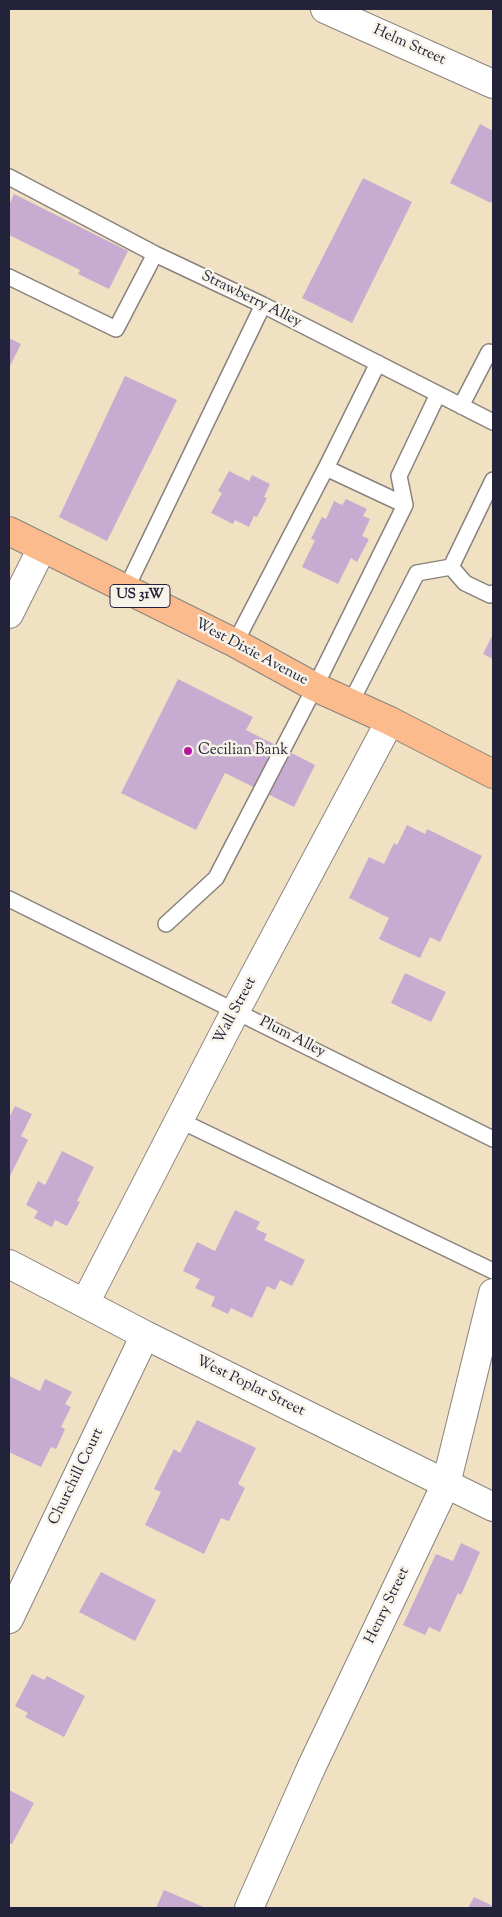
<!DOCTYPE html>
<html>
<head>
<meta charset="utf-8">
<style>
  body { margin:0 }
  #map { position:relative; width:502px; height:1917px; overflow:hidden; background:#f0e1c2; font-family:"Sorts Mill Goudy",serif }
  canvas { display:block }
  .frame { position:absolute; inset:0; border:10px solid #22223b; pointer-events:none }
</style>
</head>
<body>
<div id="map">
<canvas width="502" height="1917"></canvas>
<div class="frame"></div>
</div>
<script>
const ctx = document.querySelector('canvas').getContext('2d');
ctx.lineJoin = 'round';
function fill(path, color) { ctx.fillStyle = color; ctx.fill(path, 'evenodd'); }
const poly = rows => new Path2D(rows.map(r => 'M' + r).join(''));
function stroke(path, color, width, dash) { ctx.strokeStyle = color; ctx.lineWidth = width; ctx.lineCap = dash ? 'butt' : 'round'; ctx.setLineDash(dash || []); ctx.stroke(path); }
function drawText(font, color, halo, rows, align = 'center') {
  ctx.font = font + ' "Sorts Mill Goudy",serif'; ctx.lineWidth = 5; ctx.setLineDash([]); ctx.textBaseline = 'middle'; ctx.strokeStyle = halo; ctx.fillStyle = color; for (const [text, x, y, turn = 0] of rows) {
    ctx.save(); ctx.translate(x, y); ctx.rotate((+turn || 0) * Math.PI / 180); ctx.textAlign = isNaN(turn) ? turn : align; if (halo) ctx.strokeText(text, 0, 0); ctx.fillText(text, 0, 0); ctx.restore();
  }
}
fill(poly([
  [480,124,493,131,493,199,491,203,450,183],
  [363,178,412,202,352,323,302,298],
  [14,194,128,251,109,289,78,274,80,270,9,235,9,205],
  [9,338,21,344,9,368],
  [125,376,177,400,107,541,59,517],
  [229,471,249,481,252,475,270,484,264,497,267,498,257,517,254,516,249,527,235,520,233,524,211,513,222,493,218,491],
  [346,499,367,509,363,516,370,519,362,536,369,539,357,562,351,558,338,584,302,567,315,540,311,539,322,517,326,519,334,501,342,505],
  [493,634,493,659,483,654],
  [178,679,253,717,246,730,315,765,294,807,225,773,196,830,121,793],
  [407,825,425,834,427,829,482,856,440,942,430,937,420,958,379,939,389,918,349,898,369,857,384,864,394,843,397,845],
  [405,973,446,992,431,1022,391,1003],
  [15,1106,32,1114,21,1136,28,1140,9,1178,9,1118],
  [62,1151,94,1167,77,1201,80,1202,67,1226,55,1220,52,1227,34,1218,38,1211,26,1205,38,1181,45,1185],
  [235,1210,260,1222,256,1229,267,1234,264,1240,305,1260,292,1286,280,1280,275,1290,267,1286,252,1318,231,1308,228,1314,211,1306,215,1297,195,1288,200,1279,183,1271,197,1242,215,1251],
  [9,1376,40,1391,45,1379,72,1392,65,1404,71,1407,61,1427,65,1429,56,1449,51,1447,41,1467,9,1452],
  [197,1420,256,1448,238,1484,245,1488,229,1521,221,1518,204,1554,145,1525,161,1492,154,1489,174,1449,180,1453],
  [461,1543,480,1552,461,1595,458,1593,440,1632,429,1627,425,1635,403,1625,436,1554,453,1561],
  [101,1572,156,1600,135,1641,79,1612],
  [32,1674,44,1680,47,1676,85,1696,64,1737,25,1717,28,1713,15,1706],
  [9,1790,34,1803,12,1844,9,1843],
  [164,1890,206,1908,156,1908],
  [474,1897,493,1906,493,1908,468,1908]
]), '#c7abd1');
const service = poly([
  [9,177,155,254,263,305,493,422],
  [9,277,116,329,155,254],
  [461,406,489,352,493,354],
  [326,468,378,363],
  [451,567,465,583,490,595,493,593],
  [126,589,263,305],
  [235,643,326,468,405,505],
  [351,702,417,573,451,567,493,480],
  [9,899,493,1139],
  [166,924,216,878,315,687,405,505,399,476,438,394],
  [179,1120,493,1271]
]);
const minor = poly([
  [325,9,493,84],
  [9,614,42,548],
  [9,1264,145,1335,493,1507],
  [85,1303,236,1010,390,721],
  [9,1619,145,1335],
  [249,1908,311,1768,446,1484,493,1293]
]);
const primary = poly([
  [9,531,235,643,315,687,390,721,493,774]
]);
stroke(service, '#89827e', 18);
stroke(minor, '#89827e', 30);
stroke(primary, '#89827e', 30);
stroke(service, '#fff', 15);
stroke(minor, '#fff', 28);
stroke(primary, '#fbbb8c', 28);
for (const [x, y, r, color] of [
  [188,751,5,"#b5179e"]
]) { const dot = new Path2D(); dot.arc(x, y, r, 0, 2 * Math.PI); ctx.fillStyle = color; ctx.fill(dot); stroke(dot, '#f7f3e8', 2); }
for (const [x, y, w] of [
  [140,596,60]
]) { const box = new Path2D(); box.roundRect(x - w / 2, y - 11.5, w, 23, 4); ctx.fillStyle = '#f7f3e8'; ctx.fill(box); stroke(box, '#22223b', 1); }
drawText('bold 14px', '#22223b', null, [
  ["US 31W",140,596]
]);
drawText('15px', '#22223b', '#f7f3e8', [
  ["Helm Street",409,46,24],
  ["Strawberry Alley",251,300,26],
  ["West Dixie Avenue",251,653,28],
  ["Wall Street",236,1011,-62],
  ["Plum Alley",292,1038,27],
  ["West Poplar Street",250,1387,26],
  ["Churchill Court",77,1477,-64],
  ["Henry Street",388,1606,-64]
]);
drawText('15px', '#22223b', '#f7f3e8', [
  ["Cecilian Bank",198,751]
], 'left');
</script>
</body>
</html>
